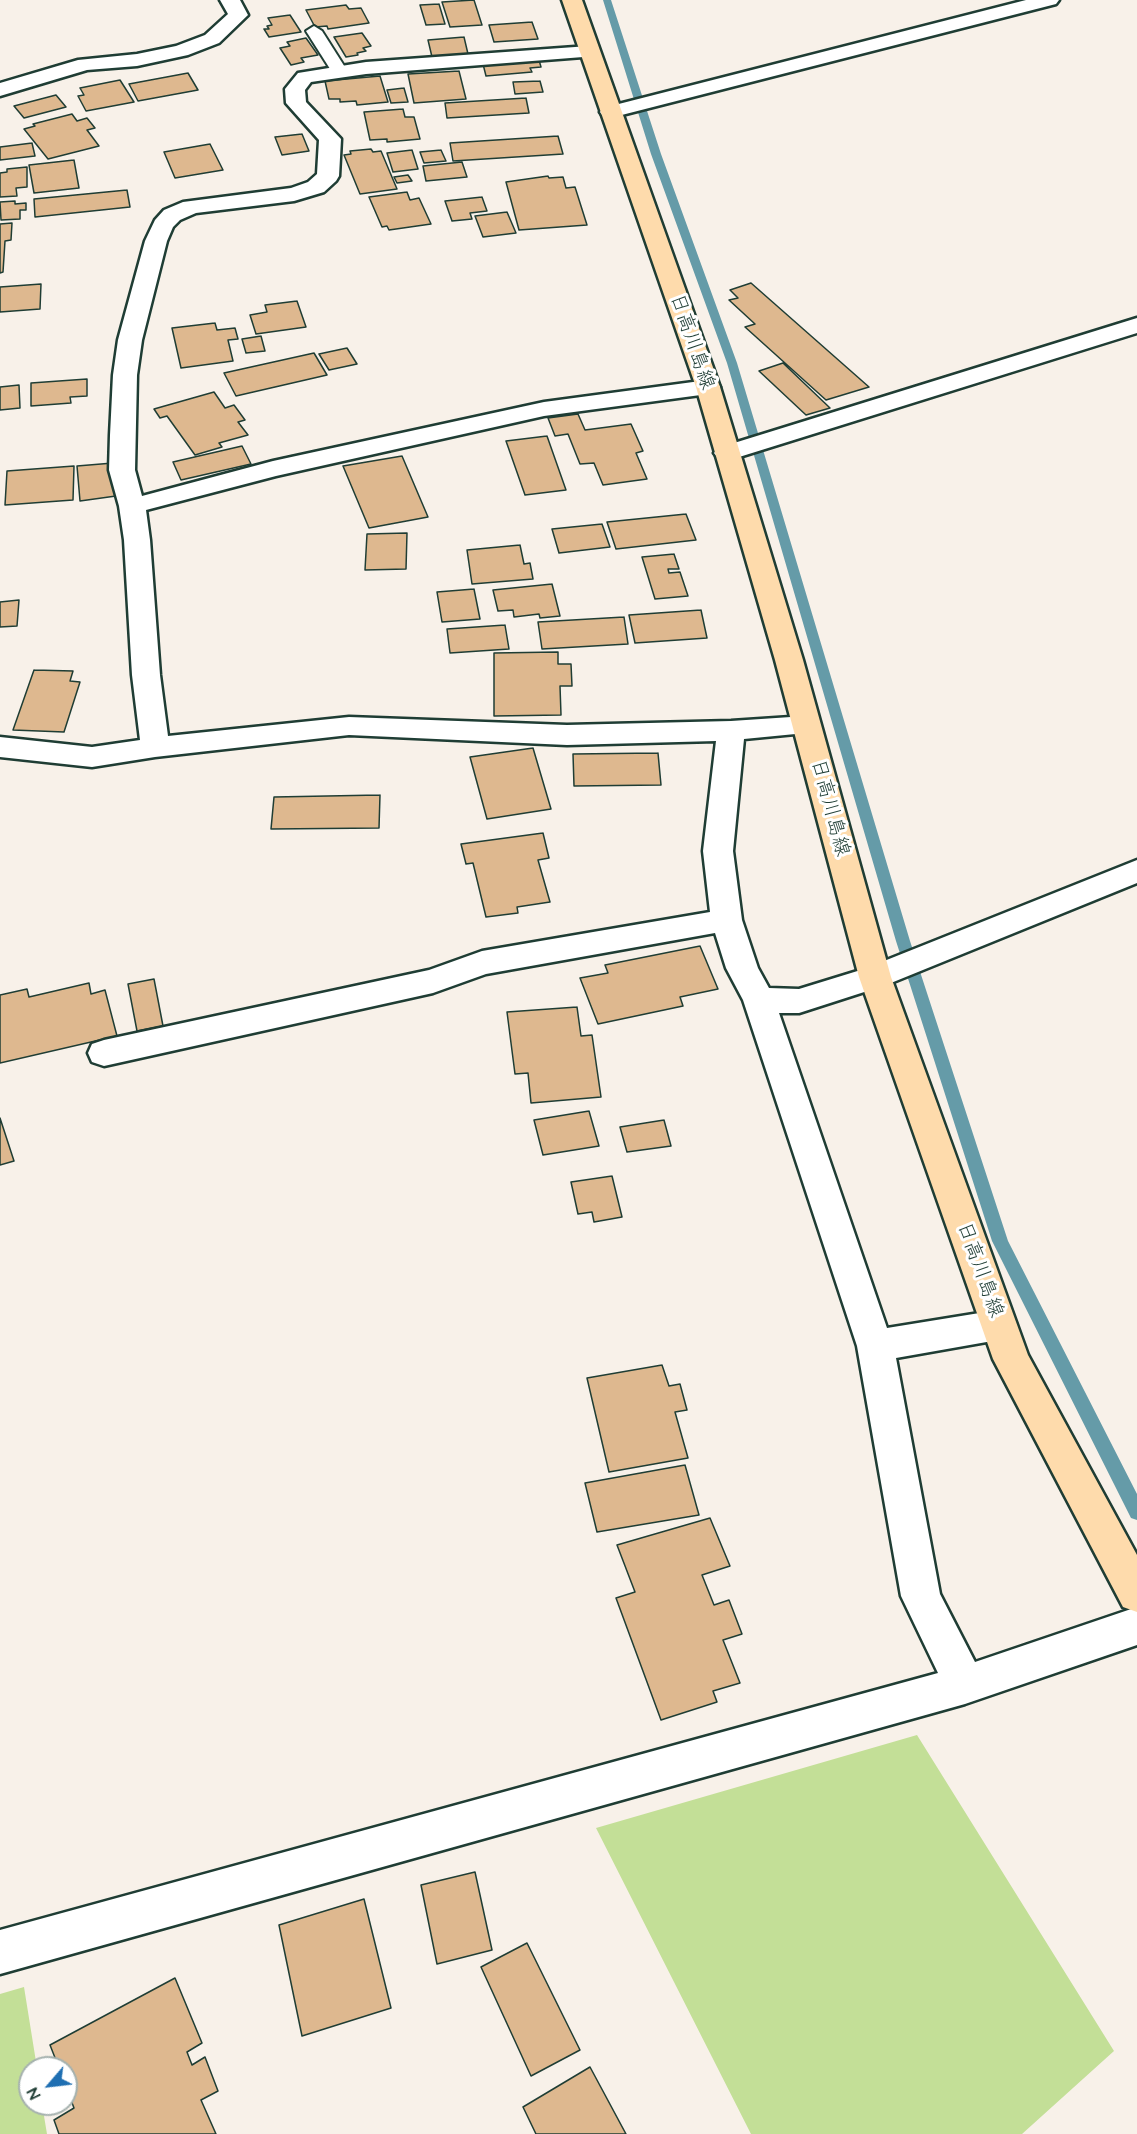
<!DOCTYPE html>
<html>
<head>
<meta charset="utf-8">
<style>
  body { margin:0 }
  #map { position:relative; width:1137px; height:2134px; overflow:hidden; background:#f8f1e9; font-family:"Architects Daughter",sans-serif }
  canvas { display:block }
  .north { position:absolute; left:18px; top:2056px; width:60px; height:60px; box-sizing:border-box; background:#fff; border:2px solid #a5b1ae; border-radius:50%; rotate:242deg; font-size:16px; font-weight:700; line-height:24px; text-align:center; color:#1f3d34 }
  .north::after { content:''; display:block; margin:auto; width:21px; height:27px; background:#1f6fb2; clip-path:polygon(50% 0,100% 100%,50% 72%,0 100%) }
</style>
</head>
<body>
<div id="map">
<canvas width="1137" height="2134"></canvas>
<div class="north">N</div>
</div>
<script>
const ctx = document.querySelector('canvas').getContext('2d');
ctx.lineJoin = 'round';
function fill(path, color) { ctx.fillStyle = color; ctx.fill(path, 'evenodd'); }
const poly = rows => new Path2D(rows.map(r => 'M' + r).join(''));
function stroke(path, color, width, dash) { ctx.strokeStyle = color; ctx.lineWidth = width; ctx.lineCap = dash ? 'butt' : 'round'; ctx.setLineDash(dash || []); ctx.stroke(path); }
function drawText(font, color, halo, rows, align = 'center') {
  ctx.font = font + ' "Architects Daughter","Klee One",sans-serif'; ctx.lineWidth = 6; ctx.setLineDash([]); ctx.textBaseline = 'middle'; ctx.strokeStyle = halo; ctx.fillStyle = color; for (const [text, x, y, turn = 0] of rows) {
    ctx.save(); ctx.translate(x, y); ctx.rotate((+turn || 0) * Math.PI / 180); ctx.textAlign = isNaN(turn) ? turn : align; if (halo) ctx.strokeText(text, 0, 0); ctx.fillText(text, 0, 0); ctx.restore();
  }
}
fill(poly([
  [917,1735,1114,2051,1022,2134,751,2134,596,1828],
  [24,1987,37,2068,30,2068,30,2104,42,2104,47,2134,0,2134,0,1994]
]), '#c3df97');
fill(poly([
  [603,0,611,0,661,154,737,363,910,941,1008,1241,1137,1494,1137,1520,1131,1518,992,1241,896,941,727,363,651,154,603,0]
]), '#659ba8');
const building = poly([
  [474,0,482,25,450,27,442,2,474,0],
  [439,4,445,24,426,25,420,5,439,4],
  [346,5,349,9,361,8,369,23,328,29,327,26,315,27,306,10,346,5],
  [290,15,301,32,269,37,264,29,269,29,267,26,272,25,268,18,290,15],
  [532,22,538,39,494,42,489,25,532,22],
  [362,33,371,46,363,48,366,51,357,53,358,55,346,57,334,37,362,33],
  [464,37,468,54,432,57,428,40,464,37],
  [306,38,318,55,301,58,304,62,291,65,280,48,290,46,287,42,306,38],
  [539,60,541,67,530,68,532,72,486,76,483,64,539,60],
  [459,71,466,99,414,103,408,74,459,71],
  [188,73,198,90,138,101,129,84,188,73],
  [380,76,388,102,357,105,356,101,340,102,340,99,329,99,325,81,380,76],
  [120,80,134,102,86,111,78,96,84,95,80,88,120,80],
  [540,81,543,92,515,94,513,82,540,81],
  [404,88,408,102,391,103,387,90,404,88],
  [56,95,66,107,24,118,14,106,56,95],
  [526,98,529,113,447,118,445,103,526,98],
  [403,109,405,117,414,117,420,139,387,142,387,139,370,140,364,112,403,109],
  [72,114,77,121,87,118,95,128,87,130,99,146,48,159,24,129,35,126,33,124,72,114],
  [302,134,309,151,282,155,275,137,302,134],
  [558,136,563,154,453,161,450,143,558,136],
  [32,143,35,156,0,160,0,147,32,143],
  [210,144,223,170,175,178,164,152,210,144],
  [371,149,373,152,381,151,397,189,360,194,344,155,351,154,350,151,371,149],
  [412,150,418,169,393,172,387,153,412,150],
  [441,150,446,161,424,163,420,152,441,150],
  [74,160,79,188,34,193,29,165,74,160],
  [462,162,467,177,426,181,423,166,462,162],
  [27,167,27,187,16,188,17,196,0,197,0,173,7,172,7,169,27,167],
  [408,175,412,181,397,183,394,177,408,175],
  [548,176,549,178,563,177,566,188,575,187,587,225,519,230,506,182,548,176],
  [127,190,130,207,35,217,34,199,127,190],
  [407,192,410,200,419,198,431,224,389,230,387,226,382,227,369,197,407,192],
  [482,197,487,211,470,213,472,219,452,221,445,201,482,197],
  [15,201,15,204,26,203,26,210,20,210,20,219,1,220,0,202,15,201],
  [507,212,516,233,483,237,475,216,507,212],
  [12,223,11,240,5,241,3,272,0,273,0,224,12,223],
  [751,283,869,387,826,400,745,327,755,324,729,300,738,298,730,290,751,283],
  [41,284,40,309,0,312,0,287,41,284],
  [297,301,306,327,256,334,250,315,267,312,265,305,297,301],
  [215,323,217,330,235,328,238,339,228,340,233,361,181,368,172,328,215,323],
  [261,336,265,351,246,353,242,339,261,336],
  [347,348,357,364,329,370,319,354,347,348],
  [314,353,327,375,236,396,224,373,314,353],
  [783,363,830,408,806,415,759,371,783,363],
  [87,379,87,396,70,397,71,403,31,406,31,383,87,379],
  [19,385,20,408,0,410,0,387,19,385],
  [214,392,225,408,234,405,245,420,238,422,248,435,219,443,222,447,195,455,167,416,160,418,154,409,214,392],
  [578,414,585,430,631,424,643,451,636,453,647,479,603,485,594,463,580,464,568,434,555,436,548,418,578,414],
  [547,436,566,490,525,495,506,441,547,436],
  [242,446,251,464,181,480,173,462,242,446],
  [402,456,428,517,369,528,343,466,402,456],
  [113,463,116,496,80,501,77,466,113,463],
  [74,466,73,500,5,505,7,471,74,466],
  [686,514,696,540,616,549,607,522,686,514],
  [602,524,610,547,559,553,552,529,602,524],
  [407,533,406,569,365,570,367,534,407,533],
  [520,545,524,564,530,563,533,579,472,584,467,550,520,545],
  [674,554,679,569,668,569,669,573,680,572,688,596,655,599,642,557,674,554],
  [552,584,560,616,540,618,539,614,514,617,513,610,498,611,493,590,552,584],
  [474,589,480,619,442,622,437,592,474,589],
  [19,600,17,626,0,627,0,602,19,600],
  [701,610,707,638,635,643,629,615,701,610],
  [624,617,628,644,542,649,538,622,624,617],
  [505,625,509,649,450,653,447,629,505,625],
  [558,652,558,664,571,664,572,686,560,686,561,715,494,716,494,653,558,652],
  [34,670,73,671,70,681,80,682,64,732,13,730,34,670],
  [533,748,551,809,487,819,470,757,533,748],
  [658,753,661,785,574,786,573,754,658,753],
  [380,795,379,828,271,829,274,797,380,795],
  [543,833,549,858,538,860,550,902,517,907,518,913,486,917,473,863,466,864,461,844,543,833],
  [700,946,718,989,680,997,683,1006,598,1024,580,978,608,973,605,965,700,946],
  [154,979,163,1026,137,1031,128,984,154,979],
  [89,983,91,994,105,990,117,1036,0,1063,0,995,27,989,29,997,89,983],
  [577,1007,581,1036,592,1035,601,1097,531,1103,528,1073,515,1074,507,1012,577,1007],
  [589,1111,599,1146,543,1155,534,1120,589,1111],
  [0,1118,14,1161,0,1165,0,1118],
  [664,1120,671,1146,627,1152,620,1127,664,1120],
  [612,1176,622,1217,594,1222,592,1212,578,1214,571,1182,612,1176],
  [662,1365,669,1386,680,1384,687,1410,675,1412,688,1458,609,1472,587,1378,662,1365],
  [685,1465,699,1515,597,1532,585,1483,685,1465],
  [710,1518,730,1566,702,1575,714,1605,729,1600,742,1634,723,1640,740,1683,713,1691,717,1702,661,1720,616,1598,635,1592,617,1545,710,1518],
  [475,1872,492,1950,437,1964,421,1885,475,1872],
  [364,1899,391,2008,302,2036,279,1925,364,1899],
  [527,1943,580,2050,531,2076,481,1967,527,1943],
  [175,1978,202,2043,187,2052,192,2065,205,2057,218,2091,201,2100,216,2134,59,2134,54,2120,74,2108,66,2087,66,2068,59,2068,50,2045,175,1978],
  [590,2067,626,2134,536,2134,523,2107,590,2067]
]);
fill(building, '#deb88f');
stroke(building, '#1f3d34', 1.5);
const service = poly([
  [314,26,322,31,348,72,346,75,340,77,332,72,306,31,314,26]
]);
const minor = poly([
  [220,0,240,0,248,15,219,43,188,55,137,66,87,70,0,96,0,83,78,60,137,54,176,46,205,35,228,14,220,0],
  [589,46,596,48,599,52,596,56,366,74,311,82,305,90,306,102,341,139,339,176,336,181,324,192,294,201,196,213,180,220,173,227,167,241,142,340,137,375,135,470,142,496,273,461,544,402,708,380,717,382,720,387,717,392,708,394,544,416,276,476,146,510,150,540,160,675,168,736,349,717,567,725,731,721,806,716,816,718,820,725,816,732,744,739,733,851,742,920,758,968,769,988,799,989,864,969,1137,860,1137,883,886,985,799,1013,779,1013,887,1328,998,1310,1011,1314,1016,1325,1011,1336,998,1340,896,1358,940,1594,975,1662,1137,1607,1137,1645,965,1704,0,1974,0,1930,938,1673,901,1596,857,1346,743,1000,726,968,715,933,486,974,433,993,104,1066,92,1062,88,1053,92,1044,104,1040,429,970,482,951,710,912,703,851,716,741,567,745,349,735,155,757,92,767,0,757,0,737,92,747,140,740,132,675,124,540,119,506,109,470,110,435,113,375,118,340,145,241,155,220,164,210,183,202,291,188,308,182,317,174,319,140,286,103,285,89,298,73,366,62,589,46],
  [1137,318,1137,333,736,458,727,461,718,458,714,453,718,448,1137,318]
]);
const tertiary = poly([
  [1026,0,1059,0,1056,4,610,118,603,116,600,112,603,108,1026,0]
]);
const primary = poly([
  [562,0,582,0,720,387,803,660,891,977,1028,1355,1137,1555,1137,1612,1123,1607,993,1359,859,977,775,660,696,387,562,0]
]);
stroke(service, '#1f3d34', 4);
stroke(minor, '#1f3d34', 5);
stroke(tertiary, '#1f3d34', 5);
stroke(primary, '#1f3d34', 5);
fill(service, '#fff');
fill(minor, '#fff');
fill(tertiary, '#fff');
fill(primary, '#fedbac');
drawText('20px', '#1f3d34', '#fff', [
  ["日高川島線",691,342,71],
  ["日高川島線",829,808,75],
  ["日高川島線",979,1270,70]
]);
</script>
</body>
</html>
